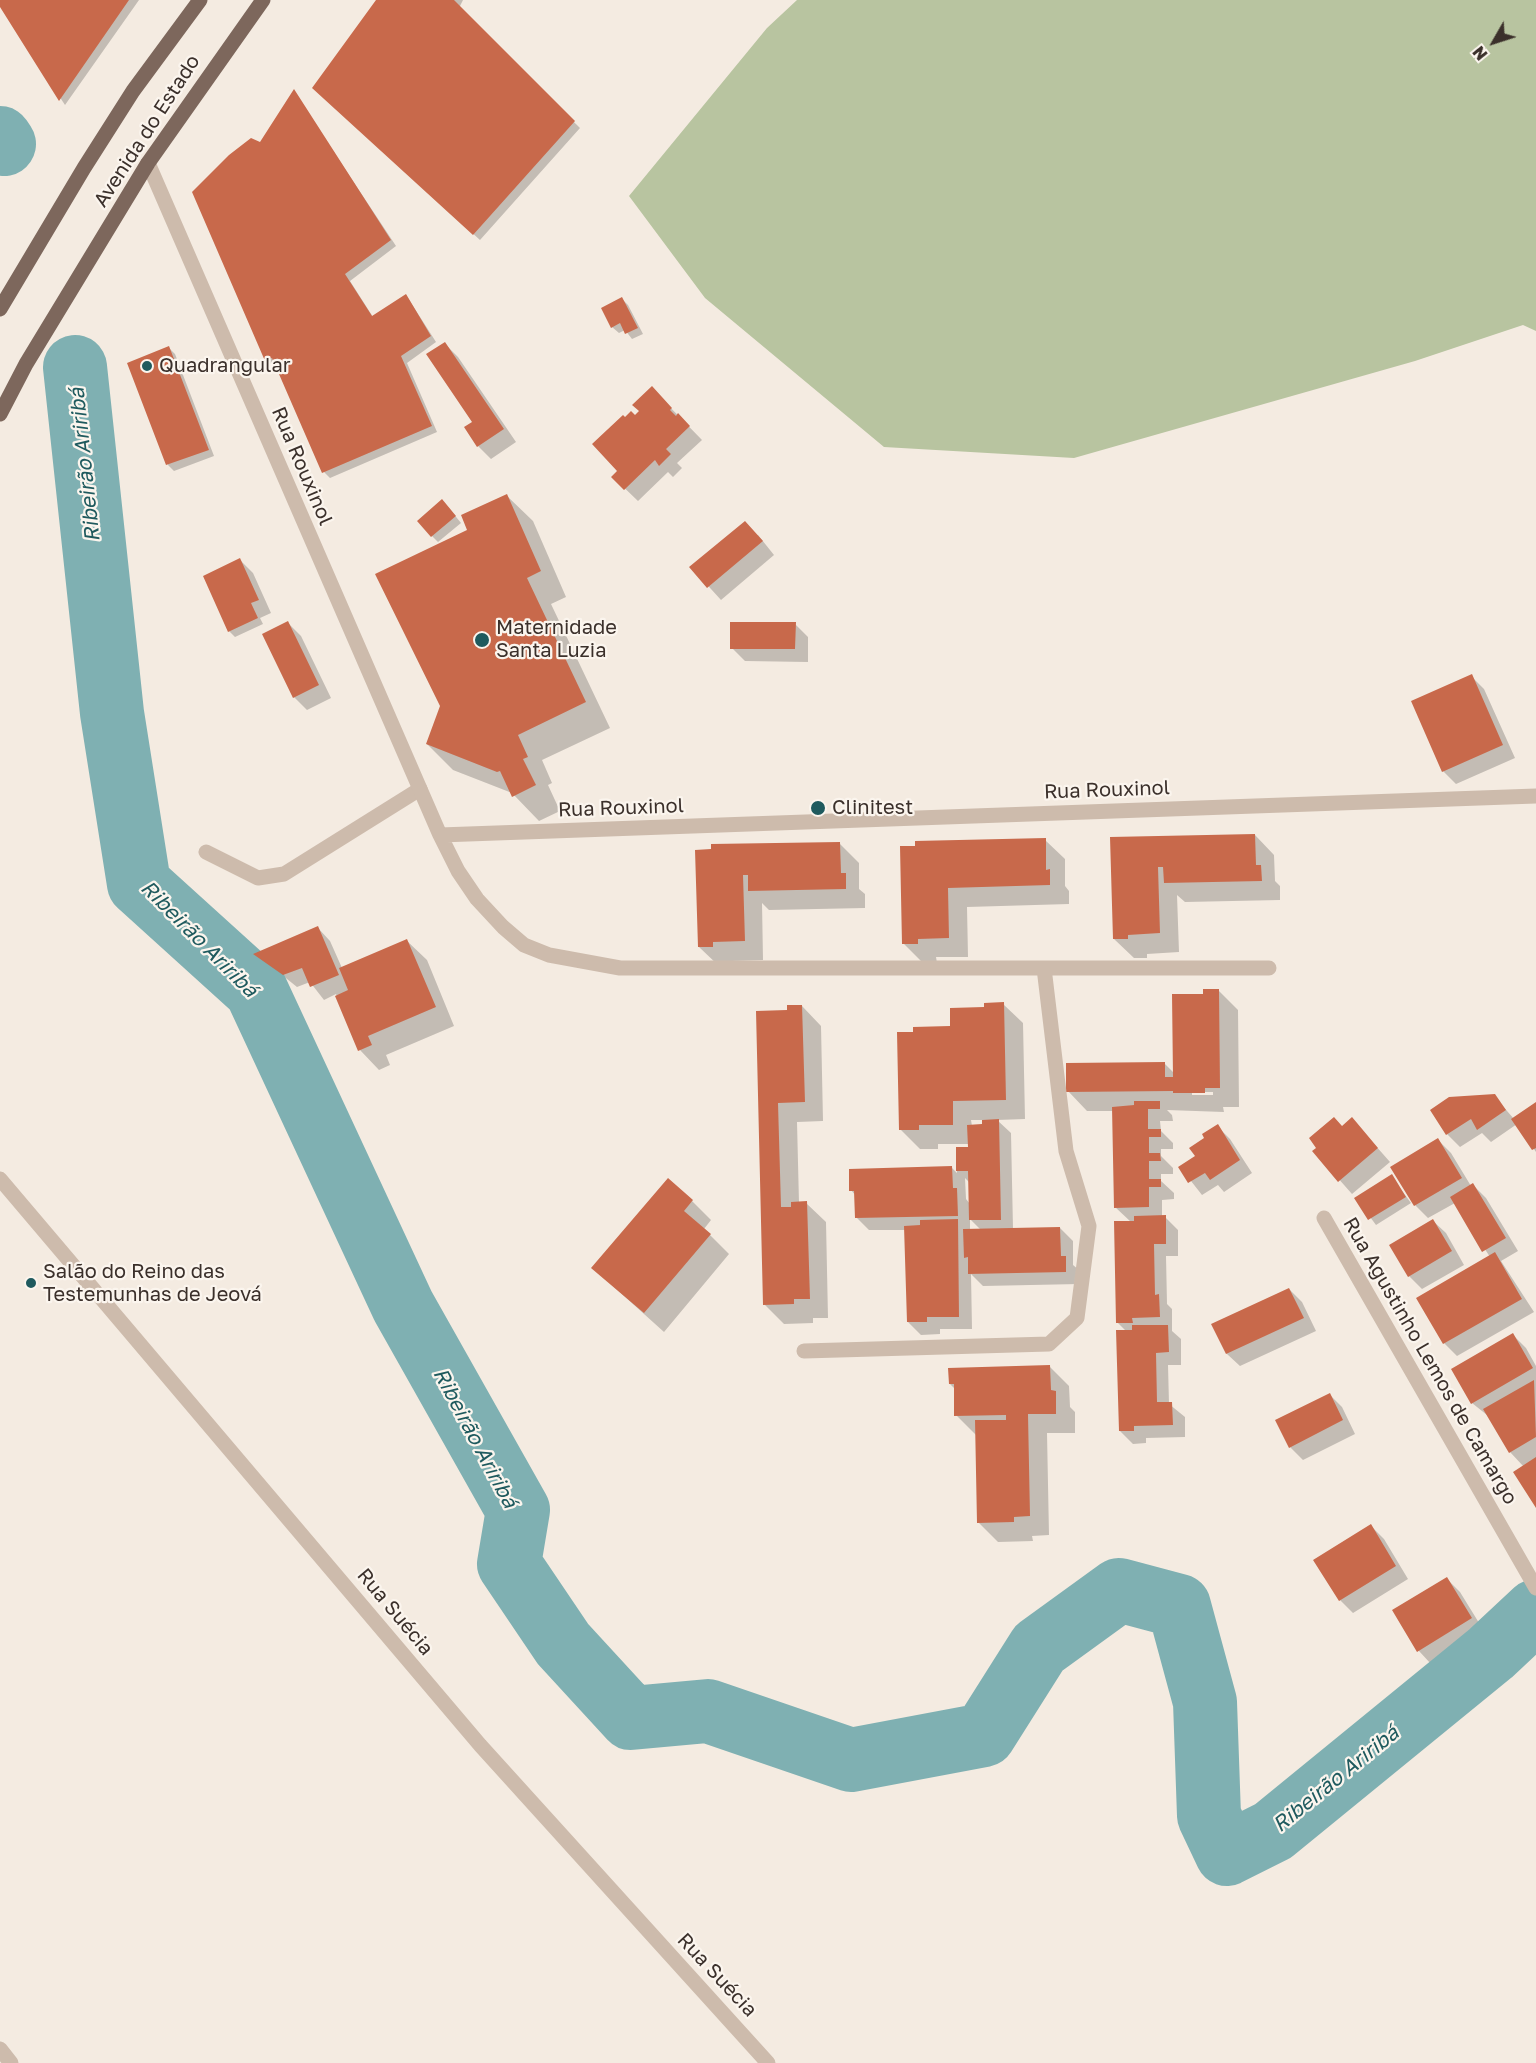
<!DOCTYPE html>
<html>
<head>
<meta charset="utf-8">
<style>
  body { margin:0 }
  #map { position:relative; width:1536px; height:2063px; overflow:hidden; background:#f4ebe1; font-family:"Golos Text",sans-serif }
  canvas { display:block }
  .north { position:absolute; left:1464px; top:12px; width:60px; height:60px; -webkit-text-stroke:4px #fbf5ee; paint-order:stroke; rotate:231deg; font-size:16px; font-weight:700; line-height:24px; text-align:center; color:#3b302b }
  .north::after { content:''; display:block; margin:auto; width:21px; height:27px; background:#3b302b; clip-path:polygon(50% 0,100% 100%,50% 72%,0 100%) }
</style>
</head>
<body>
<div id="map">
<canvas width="1536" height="2063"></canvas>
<div class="north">N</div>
</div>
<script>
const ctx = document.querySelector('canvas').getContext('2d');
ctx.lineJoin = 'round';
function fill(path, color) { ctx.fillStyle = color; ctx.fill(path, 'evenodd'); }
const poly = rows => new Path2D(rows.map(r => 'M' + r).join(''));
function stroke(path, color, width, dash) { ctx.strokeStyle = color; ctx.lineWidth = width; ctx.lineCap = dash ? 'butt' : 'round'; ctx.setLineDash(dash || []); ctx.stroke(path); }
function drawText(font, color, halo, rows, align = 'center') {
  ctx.font = font + ' "Golos Text",sans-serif'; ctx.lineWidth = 4.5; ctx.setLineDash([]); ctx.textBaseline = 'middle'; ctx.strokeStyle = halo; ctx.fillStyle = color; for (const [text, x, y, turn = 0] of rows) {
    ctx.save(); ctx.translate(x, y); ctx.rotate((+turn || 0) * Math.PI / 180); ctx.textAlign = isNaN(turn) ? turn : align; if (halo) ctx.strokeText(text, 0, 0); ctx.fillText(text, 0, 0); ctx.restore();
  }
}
fill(poly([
  [797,0,1536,0,1536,331,1523,325,1415,361,1074,458,884,447,705,298,629,196,767,28]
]), '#b8c4a0');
fill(poly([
  [0,0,139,0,65,105,0,6],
  [378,0,463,0,459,8,580,128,480,240,320,94],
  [294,92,396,246,350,281,373,317,406,295,436,342,407,363,437,432,330,478,324,472,277,365,273,366,267,360,261,144],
  [622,299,628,305,643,334,632,339,625,330,619,333,612,327],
  [445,344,458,357,516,442,491,459,478,446,474,423],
  [169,348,175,354,214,456,174,471,168,465,129,364],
  [664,401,702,440,677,463,682,468,673,477,668,472,638,501,613,477,620,471,635,417],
  [507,496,533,521,566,597,551,604,610,728,542,760,552,783,548,785,560,811,539,821,512,793,453,770,427,744,441,706,469,530],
  [448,507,461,523,438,542,432,536],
  [758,535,774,555,721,600,691,567],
  [240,560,253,573,271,613,260,618,263,624,235,637,229,631],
  [288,623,301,636,331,698,307,710,294,697],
  [795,624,808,637,808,662,745,661,732,648],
  [1471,676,1484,689,1515,758,1456,784,1443,771],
  [1255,835,1274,855,1275,881,1280,886,1280,900,1185,902,1177,895,1179,952,1147,954,1147,958,1134,958,1114,939,1112,838],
  [1045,840,1065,859,1065,886,1069,891,1069,904,967,907,968,957,936,957,937,963,923,963,904,944,901,848],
  [839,843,859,863,859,889,865,894,865,908,769,910,762,903,763,960,732,961,719,966,699,947,713,850],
  [318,928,330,941,342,968,407,941,427,960,454,1026,386,1055,390,1065,379,1070,360,1050,336,994,324,1000,310,982,297,987,256,954],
  [1218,990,1238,1010,1239,1107,1223,1107,1224,1112,1167,1110,1172,1115,1173,1121,1160,1121,1161,1131,1173,1143,1173,1149,1161,1149,1161,1156,1173,1168,1173,1174,1161,1174,1161,1181,1174,1193,1174,1199,1162,1200,1162,1217,1165,1217,1178,1230,1178,1256,1166,1256,1167,1304,1172,1309,1172,1331,1181,1339,1181,1365,1168,1365,1169,1404,1185,1417,1185,1437,1146,1438,1146,1443,1133,1444,1120,1431,1127,1332,1117,1322,1131,1222,1115,1207,1114,1111,1087,1111,1068,1091,1164,1063,1175,1074,1204,995],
  [1192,1092,1213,1092,1213,1095,1192,1095],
  [1003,1004,1023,1023,1025,1119,997,1120,1011,1133,1013,1229,1060,1228,1073,1241,1073,1265,1079,1270,1079,1284,983,1286,971,1274,972,1329,940,1329,940,1334,921,1335,908,1322,906,1230,869,1230,856,1217,856,1196,851,1190,952,1168,957,1173,957,1149,969,1148,969,1144,938,1144,938,1149,920,1149,901,1130,914,1034,952,1027,985,1009],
  [971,1120,984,1120,984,1126,972,1126],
  [965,1178,970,1183,970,1204,966,1199],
  [970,1219,981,1230,970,1230],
  [802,1006,821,1026,823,1121,797,1122,799,1203,806,1203,826,1222,828,1318,813,1318,813,1323,784,1324,764,1304,758,1012,788,1011],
  [1494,1096,1514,1119,1536,1104,1536,1152,1517,1124,1491,1142,1482,1133,1460,1147,1447,1134],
  [1352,1119,1390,1162,1352,1194,1314,1151],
  [1217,1126,1230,1139,1252,1173,1224,1192,1218,1185,1202,1195,1180,1167,1197,1156,1206,1138],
  [1438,1140,1451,1153,1471,1186,1473,1185,1486,1198,1518,1251,1501,1261,1534,1312,1457,1356,1444,1343,1490,1257,1455,1203,1428,1218,1415,1205],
  [1391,1176,1411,1203,1376,1225,1356,1198],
  [692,1201,711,1220,704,1229,729,1254,664,1332,593,1268],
  [1433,1221,1446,1233,1464,1265,1422,1289,1409,1276],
  [1289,1289,1302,1302,1316,1331,1240,1366,1227,1354,1213,1325],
  [1513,1335,1526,1348,1536,1366,1536,1505,1524,1467,1510,1452,1487,1415,1472,1403],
  [1050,1367,1069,1386,1070,1407,1075,1412,1075,1433,1047,1433,1049,1535,1032,1536,1033,1541,998,1542,978,1522,976,1435,956,1415,955,1389,950,1384],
  [1329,1394,1342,1407,1355,1434,1303,1460,1290,1447],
  [1371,1526,1384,1539,1408,1579,1353,1613,1340,1600],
  [1447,1579,1460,1592,1484,1631,1431,1664,1419,1651,1394,1610]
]), '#0003');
stroke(poly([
  [0,138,4,144],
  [75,367,112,713,139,884,256,990,403,1306,518,1510,509,1564,563,1644,631,1718,708,1711,851,1760,984,1735,1039,1648,1119,1590,1179,1606,1205,1702,1209,1816,1227,1854,1273,1831,1491,1653,1536,1611]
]), '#7fb0b2', 64);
fill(poly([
  [0,0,129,0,59,101,0,7],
  [376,0,454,0,575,121,473,235,312,88],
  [294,89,391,240,345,274,372,316,406,294,431,336,401,356,432,426,322,473,272,358,265,361,192,192,229,155,251,138,260,142],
  [622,297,638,328,625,334,620,323,611,328,601,308],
  [445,342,504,429,477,447,464,427,472,422,426,354],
  [169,346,209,450,166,465,127,363],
  [652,386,672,408,670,410,676,416,678,413,690,426,666,449,671,454,659,466,655,460,624,490,611,477,617,471,592,444,623,415,625,417,631,411,635,415,639,411,632,405],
  [507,494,541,571,527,578,586,702,518,735,528,757,523,759,536,785,512,797,500,771,497,772,426,744,440,706,375,574,467,530,461,515],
  [442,499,456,516,431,537,417,521],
  [745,521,763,541,707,588,689,567],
  [240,558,259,600,251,603,258,618,228,632,203,576],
  [288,621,319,685,293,698,262,634],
  [730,622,796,622,795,649,730,649],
  [1472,674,1503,745,1442,772,1411,701],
  [1255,834,1256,865,1261,865,1262,881,1164,883,1163,867,1158,867,1160,933,1128,935,1128,939,1113,939,1110,837],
  [1046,838,1046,870,1050,869,1050,885,948,888,949,938,918,939,918,944,902,944,900,846,915,846,915,841],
  [840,842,841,873,846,873,846,889,748,891,748,875,743,875,745,941,713,942,713,947,698,947,695,850,711,849,711,844],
  [318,926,339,975,310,987,302,968,283,975,253,954],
  [407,939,436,1007,368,1036,372,1045,358,1051,335,996,348,990,339,968],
  [1203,989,1219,989,1220,1088,1205,1088,1205,1093,1173,1093,1173,1091,1066,1092,1066,1063,1165,1062,1165,1077,1173,1077,1172,994,1203,994],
  [1004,1002,1006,1100,953,1101,953,1125,919,1125,919,1130,899,1130,897,1032,913,1032,913,1027,950,1026,950,1008,984,1007,984,1003],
  [787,1005,802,1005,805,1102,778,1103,781,1207,791,1207,791,1202,807,1201,810,1299,794,1299,794,1304,763,1305,756,1011,787,1010],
  [1495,1094,1506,1110,1477,1130,1471,1119,1446,1135,1430,1110,1449,1097],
  [1134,1101,1160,1101,1160,1109,1148,1109,1148,1129,1161,1129,1161,1137,1149,1137,1149,1153,1160,1153,1161,1161,1149,1161,1149,1179,1161,1179,1161,1187,1149,1187,1149,1207,1114,1208,1112,1107,1134,1105],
  [1536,1102,1536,1148,1532,1150,1511,1119],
  [1334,1117,1342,1126,1352,1117,1378,1148,1338,1182,1312,1151,1316,1148,1309,1138],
  [999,1119,1001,1220,969,1220,968,1171,956,1171,956,1147,968,1147,967,1125,982,1124,982,1120],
  [1218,1124,1240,1160,1210,1180,1205,1173,1188,1183,1178,1167,1195,1156,1189,1148,1204,1138,1202,1134],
  [1438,1138,1462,1178,1414,1206,1390,1167],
  [952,1166,953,1188,957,1188,958,1216,855,1218,854,1191,849,1191,849,1169],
  [1392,1174,1406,1197,1368,1220,1354,1198],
  [668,1178,693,1200,684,1211,711,1234,644,1313,591,1268],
  [1473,1183,1506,1238,1482,1252,1450,1197],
  [1166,1215,1166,1244,1154,1244,1155,1295,1159,1294,1160,1317,1132,1318,1133,1323,1116,1323,1114,1221,1134,1221,1134,1216],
  [958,1219,959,1317,927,1317,927,1322,907,1322,904,1226,920,1225,920,1220],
  [1433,1219,1452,1251,1408,1277,1389,1245],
  [1060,1227,1061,1256,1066,1256,1066,1272,968,1274,968,1257,964,1258,963,1229],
  [1495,1252,1522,1299,1443,1344,1416,1298],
  [1289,1288,1304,1318,1226,1354,1211,1324],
  [1132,1325,1168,1325,1169,1352,1156,1353,1157,1402,1172,1402,1173,1425,1134,1426,1134,1431,1119,1431,1116,1330,1132,1330],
  [1513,1333,1533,1368,1471,1404,1451,1369],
  [1050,1365,1051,1390,1056,1391,1056,1414,1028,1414,1030,1516,1014,1517,1014,1522,977,1523,975,1420,1006,1420,1006,1415,954,1416,954,1384,949,1384,948,1368],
  [1534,1380,1536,1437,1509,1453,1483,1409],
  [1330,1393,1343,1420,1289,1448,1275,1420],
  [1536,1457,1536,1508,1513,1472],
  [1371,1524,1396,1566,1339,1601,1313,1560],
  [1447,1577,1472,1618,1417,1652,1392,1610]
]), '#c8694b');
stroke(poly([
  [206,852,258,878,284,874,420,789]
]), '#cdbbac', 15);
stroke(poly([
  [148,163,440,835,1536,796],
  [440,835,458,871,477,899,503,927,524,945,549,955,620,968,1269,968],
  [0,1179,480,1745,768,2063],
  [1324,1218,1536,1588],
  [804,1351,1049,1344,1077,1318,1089,1226,1066,1151,1044,968],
  [0,2049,11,2063]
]), '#cdbbac', 15);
stroke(poly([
  [0,309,84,168,133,91,200,0],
  [0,414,26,364,148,163,263,0]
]), '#7d675c', 15);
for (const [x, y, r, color] of [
  [147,366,6,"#1f5a5e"],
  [482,640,8,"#1f5a5e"],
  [818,808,8,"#1f5a5e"],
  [31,1283,6,"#1f5a5e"]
]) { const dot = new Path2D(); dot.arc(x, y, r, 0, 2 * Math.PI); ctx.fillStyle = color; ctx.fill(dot); stroke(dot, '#fbf5ee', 2); }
drawText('20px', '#3b302b', '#fbf5ee', [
  ["Avenida do Estado",147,131,-57],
  ["Rua Rouxinol",302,466,67],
  ["Rua Rouxinol",1107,790,-2],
  ["Rua Rouxinol",621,808,-2],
  ["Rua Agustinho Lemos de Camargo",1430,1361,60],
  ["Rua Suécia",395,1612,50],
  ["Rua Suécia",717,1975,47]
]);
drawText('20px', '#3b302b', '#fbf5ee', [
  ["Quadrangular",159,366],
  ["Maternidade",496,628],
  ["Santa Luzia",496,651],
  ["Clinitest",832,808],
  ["Salão do Reino das",43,1272],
  ["Testemunhas de Jeová",43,1295]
], 'left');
drawText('italic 21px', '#1f5a5e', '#fbf5ee', [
  ["Ribeirão Ariribá",85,465,-96],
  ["Ribeirão Ariribá",199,939,45],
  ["Ribeirão Ariribá",475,1438,62],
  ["Ribeirão Ariribá",1336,1779,-39]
]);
</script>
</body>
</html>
